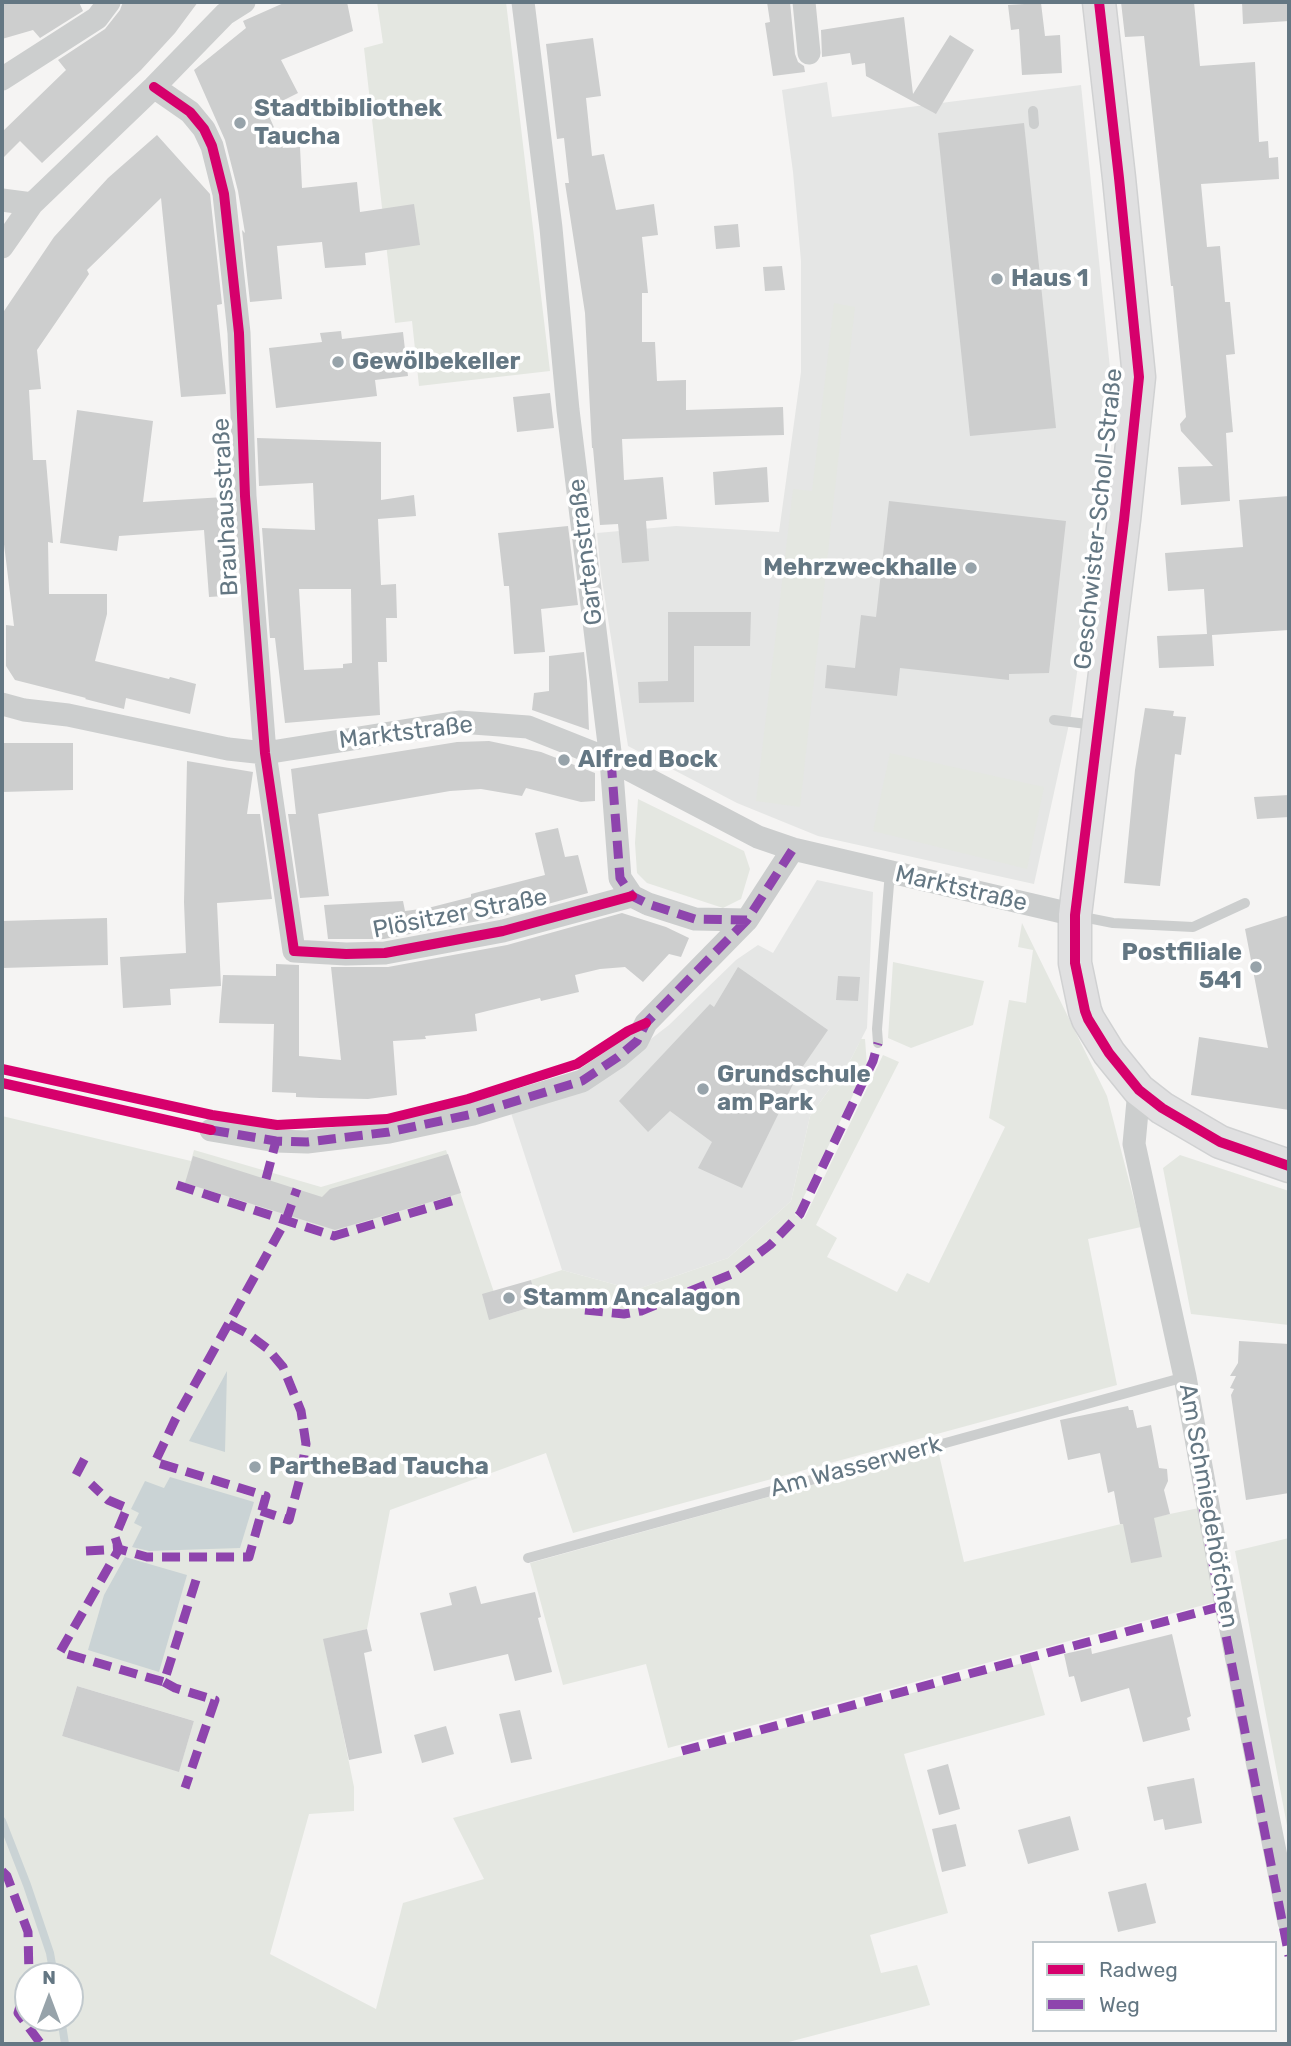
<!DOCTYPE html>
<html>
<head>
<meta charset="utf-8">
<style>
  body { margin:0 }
  #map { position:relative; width:1291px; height:2046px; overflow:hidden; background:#f5f4f3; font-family:Rubik,sans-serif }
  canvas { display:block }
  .frame { position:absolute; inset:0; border:4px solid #647783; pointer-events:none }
  .legend { position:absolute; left:1032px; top:1941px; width:245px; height:91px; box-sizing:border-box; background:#fff; border:2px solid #c1c9cd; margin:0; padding:9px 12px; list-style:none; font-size:21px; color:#647783 }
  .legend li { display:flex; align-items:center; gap:14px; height:35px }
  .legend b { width:35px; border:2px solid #c1c9cd }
  .north { position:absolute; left:14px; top:1962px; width:70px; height:70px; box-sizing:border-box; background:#fff; border:2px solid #c1c9cd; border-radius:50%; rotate:0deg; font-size:19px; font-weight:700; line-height:28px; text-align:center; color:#647783 }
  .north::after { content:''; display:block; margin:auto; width:24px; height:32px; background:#97a3aa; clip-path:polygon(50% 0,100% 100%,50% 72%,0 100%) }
</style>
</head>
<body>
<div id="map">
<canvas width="1291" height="2046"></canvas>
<div class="frame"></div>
<ul class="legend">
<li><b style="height:9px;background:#d6006c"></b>Radweg</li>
<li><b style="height:9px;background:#8e44ad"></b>Weg</li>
</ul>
<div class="north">N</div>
</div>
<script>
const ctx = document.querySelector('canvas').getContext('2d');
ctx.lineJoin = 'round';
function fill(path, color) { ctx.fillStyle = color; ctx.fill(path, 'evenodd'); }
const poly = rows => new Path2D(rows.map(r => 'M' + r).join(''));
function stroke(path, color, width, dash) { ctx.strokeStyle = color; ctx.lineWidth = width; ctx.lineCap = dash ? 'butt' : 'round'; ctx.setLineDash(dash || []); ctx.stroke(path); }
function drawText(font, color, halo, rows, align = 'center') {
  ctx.font = font + ' Rubik,sans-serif'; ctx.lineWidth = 7; ctx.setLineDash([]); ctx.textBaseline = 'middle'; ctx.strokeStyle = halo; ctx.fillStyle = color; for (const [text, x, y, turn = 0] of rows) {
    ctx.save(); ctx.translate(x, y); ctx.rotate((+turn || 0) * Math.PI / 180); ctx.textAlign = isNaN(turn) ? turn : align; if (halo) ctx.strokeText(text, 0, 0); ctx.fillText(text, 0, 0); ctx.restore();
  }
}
fill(poly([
  [827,82,832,117,1081,85,1112,388,1099,517,1071,715,1034,884,818,836,737,803,628,746,601,574,597,533,676,526,779,532,801,372,801,261,793,172,782,90],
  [817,880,873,892,867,1028,851,1059,810,1116,791,1201,728,1258,635,1290,562,1270,511,1113,603,1076,669,1025,736,960,758,945,773,953]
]), '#e5e6e5');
fill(poly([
  [377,2,506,2,550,371,419,386,412,321,395,323,364,48,383,43],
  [834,303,855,307,800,807,756,801,793,489,812,491],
  [890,753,1044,787,1027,869,873,831],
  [638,799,744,851,750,869,741,899,723,908,647,883,637,873,635,843],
  [1022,923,1107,1096,1141,1227,1088,1239,1117,1385,573,1533,546,1453,390,1510,367,1629,324,1640,354,1787,354,1811,309,1814,270,1954,376,2009,403,1903,484,1879,453,1818,1030,1661,1045,1715,904,1754,948,1913,870,1935,881,1973,917,1965,930,2005,781,2044,2,2044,2,1116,191,1161,194,1150,321,1187,446,1150,502,1316,538,1305,531,1280,562,1270,635,1290,728,1258,791,1201,810,1116,851,1059,861,1039,865,1039,867,1066,795,1215,804,1219,883,1055,899,1062,816,1225,837,1238,827,1257,897,1292,907,1273,929,1283,1005,1127,989,1118,1009,1000,1026,1003,1033,950,1018,947],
  [77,1686,194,1721,179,1771,62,1736],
  [28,1976,70,1976,70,2018,28,2018],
  [893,962,984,981,973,1025,911,1048,888,1038],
  [1180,1155,1289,1191,1289,1325,1191,1314,1163,1168],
  [938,1450,964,1562,1121,1524,1199,1508,1215,1602,668,1748,646,1664,563,1685,530,1563],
  [1289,1538,1289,1836,1235,1551]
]), '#e4e7e1');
fill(poly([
  [227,1371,225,1452,189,1441],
  [170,1477,254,1502,240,1548,149,1551,132,1547,142,1527,134,1523,139,1513,131,1509,145,1481,164,1488],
  [125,1557,187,1575,159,1672,88,1650,104,1595]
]), '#cad3d5');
stroke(poly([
  [2,1821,27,1885,50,1953,54,1976],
  [61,2018,65,2044]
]), '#cad3d5', 8);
fill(poly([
  [2,2,79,2,83,11,40,38,33,30,2,39],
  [123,2,198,2,175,33,141,70,42,163,20,141,2,159,2,132,66,70,58,60,105,29,120,10],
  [286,2,347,2,353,31,281,60,298,93,266,109,283,148,300,147,302,188,357,182,360,212,414,204,420,245,365,253,366,265,325,268,322,242,277,246,282,299,250,302,242,230,245,233,238,191,225,140,194,70,246,28,243,21],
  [767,2,790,2,795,54,798,62,804,66,805,72,773,76,765,23,770,22],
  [1121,2,1194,2,1200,66,1255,62,1259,142,1268,141,1269,158,1278,157,1279,179,1201,184,1207,247,1220,246,1225,302,1230,302,1235,354,1226,355,1233,432,1226,433,1230,501,1181,505,1178,467,1213,466,1181,431,1180,424,1186,417,1173,286,1171,286,1144,36,1125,37],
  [1242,2,1289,2,1289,21,1243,24],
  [1041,3,1045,36,1060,35,1062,73,1022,75,1019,29,1011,30,1008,5],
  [904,17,913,94,950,35,974,50,936,114,866,76,865,63,852,65,850,53,822,57,821,30],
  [593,38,601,96,586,98,592,156,604,154,616,210,654,204,658,235,642,237,648,293,642,293,642,342,655,342,657,381,686,380,686,410,783,407,784,435,622,439,624,480,663,477,667,519,646,521,649,561,622,563,618,524,600,525,593,448,592,448,585,313,565,183,569,183,564,138,557,139,546,44],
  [1024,123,1056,428,970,436,938,133],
  [157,135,210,194,222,304,217,305,226,394,181,397,161,198,87,270,89,274,37,350,41,389,29,390,33,460,46,460,53,543,48,542,49,594,107,594,107,614,95,661,169,679,170,677,196,684,190,714,126,698,124,709,85,699,86,698,15,680,6,666,6,625,14,626,2,528,2,314,54,237,108,178],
  [738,224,740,247,716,249,714,226],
  [782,266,785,290,765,291,763,267],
  [341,331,342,339,403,332,408,376,375,380,377,396,276,408,269,348,322,342,320,333],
  [550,393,554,428,517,432,513,397],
  [77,410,153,421,143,502,224,497,226,527,233,527,239,595,209,597,204,530,119,536,117,551,60,543],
  [257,438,381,442,381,500,414,495,416,516,378,519,381,585,396,584,397,618,386,618,387,662,378,662,380,715,285,723,275,638,270,638,262,528,315,530,313,483,259,486],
  [299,589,351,589,352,663,343,664,343,668,304,670],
  [767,467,769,502,715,505,713,472],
  [1289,496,1289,630,1212,635,1214,666,1159,668,1157,636,1207,634,1204,589,1168,591,1165,553,1243,547,1239,500],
  [889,501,1066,521,1049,673,1009,674,1009,680,900,668,897,696,825,688,827,665,855,668,861,615,876,617],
  [568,526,578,605,541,609,545,652,514,654,509,586,504,586,498,533],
  [668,612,751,612,750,646,694,646,694,702,639,703,638,682,668,681],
  [584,652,587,681,589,730,532,710,534,693,549,691,549,656],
  [1145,708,1174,711,1173,716,1186,717,1181,755,1175,754,1160,886,1124,883,1135,770],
  [489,741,541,752,595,773,595,801,581,802,526,788,522,796,481,789,450,791,318,814,329,896,300,898,288,814,296,814,291,769,457,742],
  [2,743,73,743,73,790,2,792],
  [187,761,253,772,247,814,260,814,272,899,217,903,221,986,170,989,171,1005,123,1008,120,957,186,953,184,902],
  [1289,795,1289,817,1257,819,1254,797],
  [558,828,565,857,578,855,588,893,500,917,384,939,328,939,324,905,403,901,405,911,428,908,471,897,471,894,545,875,535,833],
  [622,913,666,927,689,938,681,957,669,954,643,982,625,967,600,969,575,975,579,992,541,1001,540,998,475,1014,477,1031,425,1036,426,1039,393,1041,397,1095,368,1099,320,1098,296,1097,296,1093,272,1092,274,1024,219,1023,223,975,276,976,276,964,299,965,299,1056,341,1060,331,967,388,967,507,945],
  [1289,915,1289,1110,1191,1095,1199,1037,1268,1048,1245,929],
  [107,918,108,965,2,968,2,921],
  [738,967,828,1030,799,1072,742,1188,698,1168,712,1142,670,1111,648,1132,619,1101,710,1004,714,1007],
  [838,976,860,977,858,1001,836,1000],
  [448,1154,461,1193,335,1230,185,1183,193,1156,322,1197,330,1189],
  [531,1280,538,1305,489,1320,482,1294],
  [1239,1341,1289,1344,1289,1493,1246,1500,1231,1395,1234,1389,1230,1388,1236,1376,1230,1376,1238,1363],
  [1128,1406,1129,1410,1133,1410,1137,1428,1151,1425,1159,1468,1167,1469,1168,1481,1164,1490,1170,1514,1154,1518,1162,1557,1131,1563,1123,1524,1120,1524,1114,1491,1108,1493,1100,1453,1068,1460,1060,1420],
  [476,1586,481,1604,535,1592,541,1617,538,1618,552,1672,515,1681,508,1654,434,1671,420,1613,452,1605,449,1593],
  [367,1629,372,1651,364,1653,382,1753,349,1760,323,1639],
  [1172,1634,1191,1716,1187,1718,1190,1730,1143,1742,1129,1688,1081,1702,1074,1676,1069,1677,1064,1654,1091,1648,1092,1654],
  [77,1686,194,1721,179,1772,62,1736],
  [520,1710,532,1759,511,1763,499,1714],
  [446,1726,454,1754,422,1763,414,1735],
  [948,1764,960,1809,939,1815,927,1770],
  [1194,1778,1202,1823,1165,1830,1163,1819,1154,1821,1147,1787],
  [1070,1816,1079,1850,1028,1864,1018,1830],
  [956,1824,966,1866,942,1872,932,1829],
  [1146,1883,1156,1923,1118,1932,1108,1892]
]), '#cdcece');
const secondary = poly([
  [1099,2,1119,178,1139,377,1124,520,1075,915,1075,963,1085,1011,1088,1019,1109,1053,1139,1090,1162,1108,1220,1142,1289,1166]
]);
stroke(secondary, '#d0d1d2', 35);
stroke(poly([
  [1033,111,1034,124],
  [1054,720,1095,725],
  [1078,916,1113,923,1193,927,1245,903],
  [878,1043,877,1029,890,872],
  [528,1558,1185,1377]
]), '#cccece', 10);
stroke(poly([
  [523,2,551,228,568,410,611,760,620,878,632,896,648,904,695,919,747,920,793,849],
  [804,2,809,53],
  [2,79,97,18,109,2],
  [154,87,190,112,204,129,212,146,224,194,239,333,245,496,265,753,294,951,346,954,385,953,503,931,632,896],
  [2,200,32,204],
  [2,247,32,204,154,87,225,14,244,2],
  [2,704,24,710,68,715,228,749,265,753,459,722,528,727,611,760,758,837,793,849,1075,915],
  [1139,1090,1134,1144,1185,1377,1226,1605,1289,1922],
  [211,1130,276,1141,307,1142,389,1132,473,1114,582,1081,618,1057,637,1041,646,1023,747,920]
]), '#cccece', 23);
stroke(secondary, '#e0e0e1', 32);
stroke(poly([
  [611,760,620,878,632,896,648,904,695,919,747,920,793,849],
  [211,1130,276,1141,307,1142,389,1132,473,1114,582,1081,618,1057,637,1041,646,1023,747,920],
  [266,1179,276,1141],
  [177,1185,334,1236,458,1199],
  [585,1310,624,1314,641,1311,732,1274,770,1245,800,1214,873,1061,878,1043],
  [229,1324,248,1334,268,1349,283,1367,301,1411,306,1444,300,1478,289,1520,261,1511],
  [76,1475,87,1454],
  [1198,1477,1223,1620,1289,1956],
  [86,1551,119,1549,115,1537,127,1508,108,1500,91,1484],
  [196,1580,164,1682,60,1652,119,1549,147,1557,249,1557,266,1496,155,1462,175,1420,286,1220,297,1189],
  [164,1682,175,1688,215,1700,185,1788],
  [682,1751,1226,1605],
  [2,1871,7,1876,28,1932,29,1976],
  [28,1979,18,2013,41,2044]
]), '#8e44ad', 9, [18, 9]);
stroke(poly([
  [1099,2,1119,178,1139,377,1124,520,1075,915,1075,963,1085,1011,1088,1019,1109,1053,1139,1090,1162,1108,1220,1142,1289,1166],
  [154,87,190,112,204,129,212,146,224,194,239,333,245,496,265,753,294,951,346,954,385,953,503,931,632,896],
  [2,1069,212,1115,277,1125,387,1119,468,1099,577,1064,628,1031,646,1023],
  [2,1083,211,1130]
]), '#d6006c', 10);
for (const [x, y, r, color] of [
  [240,123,7,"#97a3aa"],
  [997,279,7,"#97a3aa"],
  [338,362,7,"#97a3aa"],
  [971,568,7,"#97a3aa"],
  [564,760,7,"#97a3aa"],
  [1256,967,7,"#97a3aa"],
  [703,1089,7,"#97a3aa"],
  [509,1298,7,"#97a3aa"],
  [255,1467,7,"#97a3aa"]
]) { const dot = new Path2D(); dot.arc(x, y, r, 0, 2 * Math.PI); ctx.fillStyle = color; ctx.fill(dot); stroke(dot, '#fff', 2.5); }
drawText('bold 24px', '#647783', '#fff', [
  ["Stadtbibliothek",254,109],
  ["Taucha",254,137],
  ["Haus 1",1011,279],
  ["Gewölbekeller",352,362],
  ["Mehrzweckhalle",957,568,"right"],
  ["Alfred Bock",578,760],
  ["Postfiliale",1242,953,"right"],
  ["541",1242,981,"right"],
  ["Grundschule",717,1075],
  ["am Park",717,1103],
  ["Stamm Ancalagon",523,1298],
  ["PartheBad Taucha",269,1467]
], 'left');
drawText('24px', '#647783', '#fff', [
  ["Brauhausstraße",226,507,-93],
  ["Geschwister-Scholl-Straße",1099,519,-84],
  ["Gartenstraße",586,552,-97],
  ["Marktstraße",406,733,-7],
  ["Marktstraße",961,889,13],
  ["Plösitzer Straße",460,914,-11],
  ["Am Wasserwerk",856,1467,-15],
  ["Am Schmiedehöfchen",1208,1506,80]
]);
</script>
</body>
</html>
